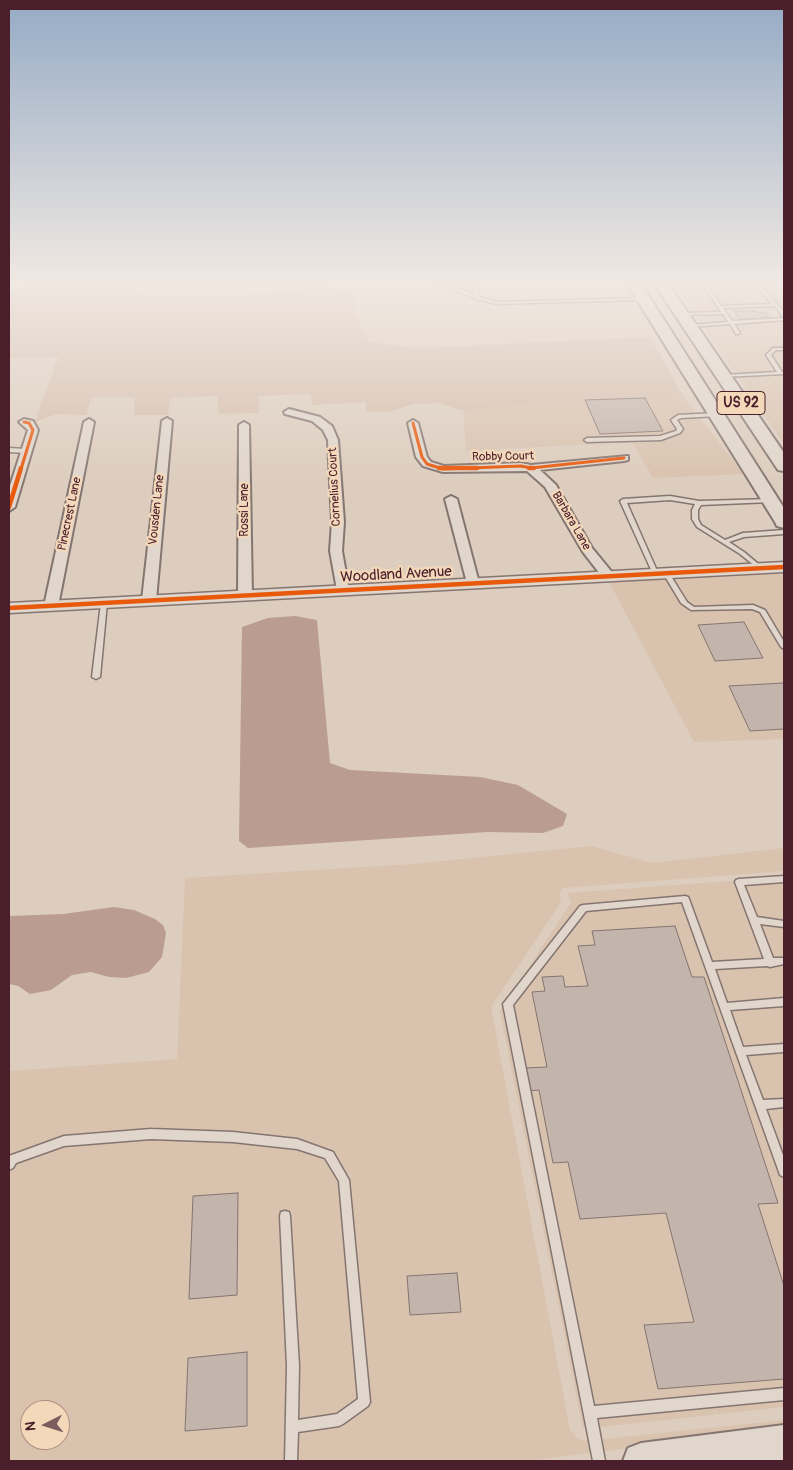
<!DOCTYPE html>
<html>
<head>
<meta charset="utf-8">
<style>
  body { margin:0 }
  #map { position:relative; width:793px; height:1470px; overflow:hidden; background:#ddcdbe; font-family:Pangolin,sans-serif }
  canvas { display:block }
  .frame { position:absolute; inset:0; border:10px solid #4a1f2b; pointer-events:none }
  .north { position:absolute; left:20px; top:1400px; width:50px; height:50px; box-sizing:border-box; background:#f4d8ba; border:1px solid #b08e81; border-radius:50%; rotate:265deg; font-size:14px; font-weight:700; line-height:20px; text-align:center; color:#4a1f2b }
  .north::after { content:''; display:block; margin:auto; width:18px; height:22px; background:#7d5c5e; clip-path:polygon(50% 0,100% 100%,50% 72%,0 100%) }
</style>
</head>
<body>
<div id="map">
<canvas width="793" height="1470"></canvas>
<div class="frame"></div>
<div class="north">N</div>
</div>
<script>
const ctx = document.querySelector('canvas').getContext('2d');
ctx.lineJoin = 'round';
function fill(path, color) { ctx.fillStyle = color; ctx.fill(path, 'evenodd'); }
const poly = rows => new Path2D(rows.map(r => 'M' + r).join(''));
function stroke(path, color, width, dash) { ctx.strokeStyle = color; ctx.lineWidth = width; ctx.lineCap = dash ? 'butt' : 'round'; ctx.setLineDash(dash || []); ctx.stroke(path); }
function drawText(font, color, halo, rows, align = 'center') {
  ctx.font = font + ' Pangolin,sans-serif'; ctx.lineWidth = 4.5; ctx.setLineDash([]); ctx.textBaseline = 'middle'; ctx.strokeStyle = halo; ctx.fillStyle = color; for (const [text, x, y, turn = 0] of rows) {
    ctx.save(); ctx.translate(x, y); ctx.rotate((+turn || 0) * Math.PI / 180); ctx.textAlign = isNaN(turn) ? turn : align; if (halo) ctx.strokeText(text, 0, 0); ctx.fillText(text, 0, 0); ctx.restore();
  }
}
fill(poly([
  [670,279,784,279,784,444],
  [682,395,744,474,653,478,632,442,466,451,463,411,524,404],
  [784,571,784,739,694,742,609,582],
  [591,846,652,863,784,848,784,871,563,888,559,894,561,902,491,1007,570,1430,578,1439,585,1441,784,1420,784,1428,528,1461,9,1461,9,1071,177,1059,185,878,413,864],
  [30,1410,60,1410,60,1440,30,1440],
  [784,877,784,1407,583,1429,500,1011,571,903,568,893]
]), '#d9c2ae');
fill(poly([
  [56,279,123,279,144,296,243,296,323,286,355,293,354,312,369,342,419,348,651,337,682,395,524,404,463,411,439,403,413,404,388,412,366,412,366,402,312,405,310,394,259,396,259,413,218,414,218,396,170,398,168,415,134,415,135,397,92,397,86,415,56,414,35,422,58,357,9,358,9,291],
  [131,279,170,286,344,279,311,285,169,289,146,287]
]), '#d5bdab');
fill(poly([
  [295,616,317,620,330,763,350,770,480,777,518,785,567,814,563,826,543,833,488,832,248,848,239,841,242,627,268,618],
  [114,907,134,910,155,919,163,925,166,933,162,957,149,972,126,978,109,977,91,972,72,975,51,990,30,994,18,986,9,984,9,916,63,914]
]), '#ba9d90');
const building = poly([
  [734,311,755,311,758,313,766,313,769,317,760,317,762,319,741,320,734,311],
  [645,398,663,431,600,434,585,400,645,398],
  [744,622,763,658,715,661,698,625,744,622],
  [784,683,784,729,750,731,729,686,784,683],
  [675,926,692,977,704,977,778,1203,758,1204,784,1286,784,1379,658,1389,644,1325,694,1322,666,1213,580,1219,568,1162,553,1163,539,1090,528,1091,524,1068,547,1067,532,992,545,991,542,977,563,976,565,987,588,986,578,946,595,945,592,931,675,926],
  [238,1193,237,1295,189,1299,193,1196,238,1193],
  [457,1273,461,1312,410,1315,407,1276,457,1273],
  [247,1352,247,1426,185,1431,188,1358,247,1352]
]);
fill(building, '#c3b5ab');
stroke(building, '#847570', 1);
const service = poly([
  [430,279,436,279,475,295,469,279,473,279,480,297,497,302,644,298,646,299,644,300,497,304,476,299,430,279],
  [731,279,746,279,756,281,784,312,784,316,782,316,775,306,723,308,732,321,784,318,784,320,734,324,740,333,738,334,736,334,730,324,688,327,688,326,690,325,728,322,723,314,681,315,679,314,681,313,721,312,702,283,660,283,658,282,660,281,731,279],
  [742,281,753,283,772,304,721,306,706,283,742,281],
  [773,348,784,348,784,350,776,350,771,355,782,372,784,372,784,374,723,377,721,376,723,375,777,372,766,355,773,348],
  [717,413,720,415,719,416,681,418,677,420,683,429,680,433,661,440,587,442,584,440,587,438,660,436,676,431,677,429,671,420,678,415,717,413],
  [9,448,26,449,29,451,26,453,9,452,9,448],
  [670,496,699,501,773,499,774,500,771,502,701,505,698,510,698,519,701,525,725,540,743,533,784,530,784,534,744,537,729,542,744,552,762,567,763,568,760,570,740,554,697,527,692,519,692,510,695,504,670,500,627,503,658,573,657,574,653,574,620,501,623,499,670,496],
  [666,571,669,573,687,602,694,607,753,605,765,610,784,642,784,649,781,647,760,612,752,609,691,610,681,603,663,573,666,571],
  [104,601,107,603,100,677,96,679,92,677,101,603,104,601],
  [784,876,784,882,744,885,757,917,784,921,784,927,760,924,773,958,784,958,784,964,770,967,767,966,715,969,727,1003,784,998,784,1006,730,1010,743,1047,784,1044,784,1052,746,1055,763,1100,784,1099,784,1107,766,1109,784,1158,784,1177,780,1175,779,1172,682,902,586,911,513,1005,594,1406,784,1388,784,1400,597,1418,605,1461,593,1461,503,1004,580,906,583,905,685,896,688,897,689,899,712,962,764,959,735,882,736,880,739,879,784,876],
  [151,1129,233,1132,297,1139,333,1152,349,1180,370,1402,368,1406,343,1424,339,1426,298,1432,297,1461,285,1461,287,1366,280,1216,281,1212,285,1211,289,1212,290,1216,299,1366,298,1420,337,1414,358,1399,339,1181,325,1158,297,1149,233,1142,151,1139,64,1146,16,1163,13,1168,9,1170,9,1156,64,1136,151,1129]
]);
const minor = poly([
  [289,409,320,417,332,426,338,440,344,522,342,551,349,590,348,593,338,593,337,590,330,551,332,522,328,440,323,430,312,421,285,414,284,412,289,409],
  [167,418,172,421,156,600,149,604,142,600,162,421,167,418],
  [24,419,33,421,38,430,15,507,9,511,9,489,28,430,19,422,24,419],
  [89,419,94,422,58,606,51,610,44,606,84,422,89,419],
  [413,420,418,423,427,457,431,462,444,466,521,463,531,465,628,456,628,460,624,461,540,470,556,485,592,548,615,576,614,579,604,579,583,552,545,487,527,471,443,472,423,466,416,457,408,423,413,420],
  [244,422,249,425,252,595,245,599,238,595,239,425,244,422],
  [451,496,457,499,479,583,478,586,473,587,467,583,445,499,451,496]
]);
const tertiary = poly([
  [784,562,784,572,9,613,9,603,784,562]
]);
const secondary = poly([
  [784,1425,784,1461,623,1461,628,1448,641,1443,784,1425]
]);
const primary = poly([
  [624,279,638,279,784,508,784,528,777,526,775,522,624,279],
  [651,279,665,279,784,453,784,471,778,470,651,279]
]);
stroke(service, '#847570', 3);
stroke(minor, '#847570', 4);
stroke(tertiary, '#847570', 3);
stroke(secondary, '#847570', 4);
stroke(primary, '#847570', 4);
fill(service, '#e0d6cb');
fill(minor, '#e0d6cb');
fill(tertiary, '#e0d6cb');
fill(secondary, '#e0d6cb');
fill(primary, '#e0d6cb');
stroke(poly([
  [413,423,422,457,427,464,443,469],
  [21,469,33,430,29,423,24,422],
  [444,469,521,466,531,468,624,458]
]), '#e8590c', 3);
stroke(poly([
  [439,468,477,468],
  [529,468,534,468],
  [9,507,21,468],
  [9,608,784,567]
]), '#e8590c', 4.5);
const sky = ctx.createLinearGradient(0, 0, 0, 485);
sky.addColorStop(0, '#95abc5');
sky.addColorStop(0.58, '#f0e8e2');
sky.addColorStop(1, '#f0e8e200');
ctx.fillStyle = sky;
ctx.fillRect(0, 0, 793, 485);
drawText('12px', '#4a1f2b', '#f4d8ba', [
  ["Robby Court",503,457,-1],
  ["Cornelius Court",335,487,-93],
  ["Vousden Lane",157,510,-84],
  ["Rossi Lane",245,510,-90],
  ["Pinecrest Lane",70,514,-78],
  ["Barbara Lane",571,521,60]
]);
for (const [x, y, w] of [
  [741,403,48]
]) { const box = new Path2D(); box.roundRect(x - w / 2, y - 11.5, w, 23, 4); ctx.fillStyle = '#f4d8ba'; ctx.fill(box); stroke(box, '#4a1f2b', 1); }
drawText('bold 14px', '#4a1f2b', null, [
  ["US 92",741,403]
]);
drawText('15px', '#4a1f2b', '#f4d8ba', [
  ["Woodland Avenue",396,575,-3]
]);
</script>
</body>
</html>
